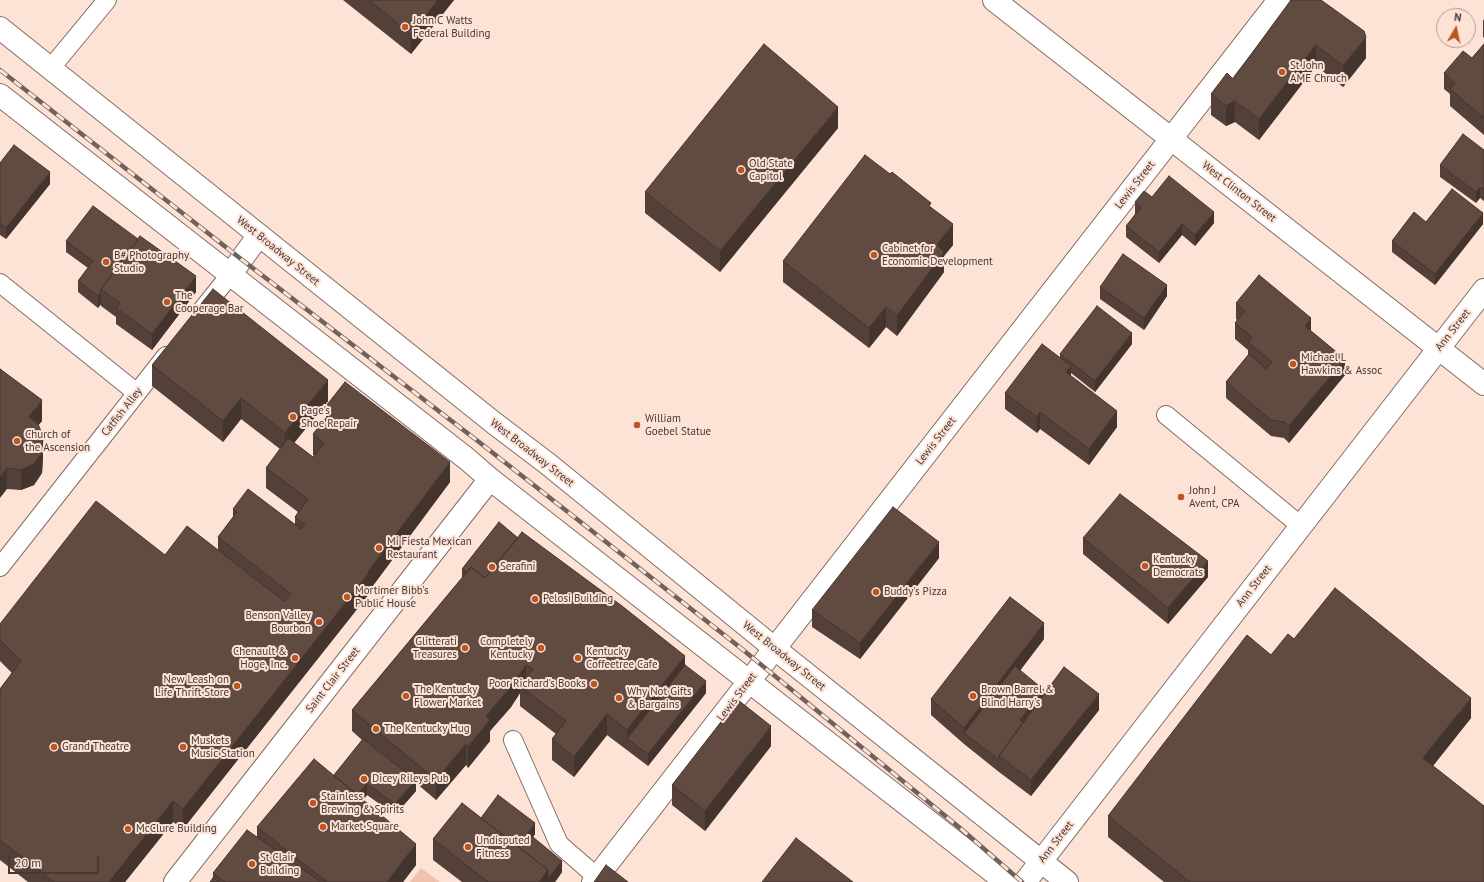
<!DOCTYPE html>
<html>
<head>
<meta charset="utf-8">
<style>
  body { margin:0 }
  #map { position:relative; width:1484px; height:882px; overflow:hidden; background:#fde2d6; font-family:"PT Sans",sans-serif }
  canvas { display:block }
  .north { position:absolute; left:1436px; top:8px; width:40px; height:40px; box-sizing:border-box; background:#fde2d6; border:1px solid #b39e96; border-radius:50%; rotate:9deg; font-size:11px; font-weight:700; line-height:16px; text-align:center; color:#443935 }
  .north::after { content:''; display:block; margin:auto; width:14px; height:18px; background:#bc5723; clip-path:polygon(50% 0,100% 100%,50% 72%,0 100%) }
  .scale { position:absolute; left:8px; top:856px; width:91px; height:18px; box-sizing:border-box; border:2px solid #443935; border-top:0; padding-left:5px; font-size:12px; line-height:14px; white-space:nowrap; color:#443935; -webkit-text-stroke:3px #fde2d6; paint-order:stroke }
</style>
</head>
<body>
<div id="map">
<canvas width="1484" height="882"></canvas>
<div class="north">N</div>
<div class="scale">20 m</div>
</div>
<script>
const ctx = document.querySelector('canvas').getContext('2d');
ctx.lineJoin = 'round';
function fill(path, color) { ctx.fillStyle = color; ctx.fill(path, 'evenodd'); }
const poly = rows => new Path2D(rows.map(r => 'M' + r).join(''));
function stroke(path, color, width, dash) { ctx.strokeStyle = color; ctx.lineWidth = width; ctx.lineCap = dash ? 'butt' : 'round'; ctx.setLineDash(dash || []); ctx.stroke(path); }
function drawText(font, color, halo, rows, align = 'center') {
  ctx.font = font + ' "PT Sans",sans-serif'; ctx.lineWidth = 4; ctx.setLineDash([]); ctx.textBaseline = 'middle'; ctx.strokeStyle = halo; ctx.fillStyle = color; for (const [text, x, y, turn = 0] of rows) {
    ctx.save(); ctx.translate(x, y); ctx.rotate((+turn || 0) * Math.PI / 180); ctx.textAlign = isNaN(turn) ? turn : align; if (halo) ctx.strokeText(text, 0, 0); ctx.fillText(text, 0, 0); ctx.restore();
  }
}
fill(poly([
  [421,868,440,882,410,882]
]), '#f0c2ae');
const lane = poly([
  [50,69,107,0],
  [0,283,137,393],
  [202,310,230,275],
  [1166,415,1301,526],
  [0,567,166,356],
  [513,740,559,844,597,877]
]);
const street = poly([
  [0,28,494,423,548,464,784,656,1067,882],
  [0,95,467,459,490,479,1006,882],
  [230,275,259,235],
  [175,882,490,479],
  [593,882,1279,0]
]);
const secondary = poly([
  [994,0,1484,384],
  [1025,882,1484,290]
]);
stroke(lane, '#846d62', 20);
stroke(street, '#846d62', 24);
stroke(secondary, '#846d62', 24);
stroke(lane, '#fff', 18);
stroke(street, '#fff', 22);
stroke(secondary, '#fff', 22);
const rail = poly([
  [0,70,241,259,479,442,742,649,960,828,1022,882]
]);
stroke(rail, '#70615b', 4.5);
stroke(rail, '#fde2d6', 3, [9]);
fill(poly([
  [343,0,454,0,411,54],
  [1291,0,1366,58,1343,87,1316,66,1259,140,1235,122,1226,126,1211,115,1211,94,1233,79],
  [1484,19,1484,38,1483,37,1483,21],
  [1484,44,1484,135,1450,106,1450,94,1444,89,1444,73,1472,58],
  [838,128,720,272,645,213,645,192],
  [1484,150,1484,201,1480,198,1476,203,1440,177,1440,165],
  [0,163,50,184,6,239,0,235],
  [1152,197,1214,223,1195,246,1182,235,1159,263,1126,237,1126,226,1135,214,1135,202],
  [931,207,953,245,944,256,944,272,897,336,886,327,869,348,783,282,783,261],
  [1426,222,1483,224,1435,285,1392,252,1392,241],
  [66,241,196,292,152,350,116,324,116,317,101,306,101,304,98,308,78,292,78,281,88,268,66,252],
  [1100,287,1167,296,1144,330,1100,299],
  [1236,303,1311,331,1345,375,1289,443,1284,438,1271,436,1226,398,1226,382,1248,355,1248,350,1235,339,1235,323,1237,320,1236,319],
  [1132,344,1095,392,1071,373,1071,376,1117,427,1089,465,1040,429,1037,433,1005,409,1005,393,1060,358,1060,354],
  [152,365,328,401,294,443,313,457,315,456,313,455,313,434,326,418,326,406,450,482,369,591,369,594,183,829,173,822,125,882,28,882,0,860,0,689,12,673,0,661,0,624,165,555,218,550,218,537,233,517,233,509,295,524,295,517,298,512,266,488,266,468,280,449,241,419,223,442,152,386],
  [0,369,42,421,38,425,43,457,42,473,34,485,21,490,7,489],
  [518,538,685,665,706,693,648,766,607,735,574,777,552,760,552,739,556,734,520,706,520,693,511,707,490,731,490,741,468,768,466,765,436,800,416,783,416,791,395,815,367,795,363,800,416,865,403,882,210,882,213,878,213,873,257,837,257,827,334,775,362,740,352,731,352,710,462,578,462,569],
  [1083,538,1208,577,1168,624,1083,554],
  [939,558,860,659,812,627,812,610],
  [1044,639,1020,670,1044,694,1099,710,1031,796,999,772,964,744,931,715,931,699],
  [1294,639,1471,718,1433,766,1484,882,1164,882,1108,837,1108,816,1271,655],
  [771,746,705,831,672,805,672,785],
  [481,818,535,834,533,837,562,872,555,882,462,882,433,860,433,839]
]), '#534038');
fill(poly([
  [438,0,454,0,411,54,411,34],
  [1366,37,1366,58,1343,87,1343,66],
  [1316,45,1316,66,1259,140,1259,119],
  [1235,101,1235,122,1226,126,1226,106],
  [838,107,838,128,720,272,720,251],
  [50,172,50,184,6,239,6,228],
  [1480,187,1480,198,1476,203,1476,192],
  [1214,212,1214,223,1195,246,1195,235],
  [1483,213,1483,224,1435,285,1435,274],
  [953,224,953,245,944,256,944,272,897,336,897,316,937,245],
  [1182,224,1182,235,1159,263,1159,252],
  [196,276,196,292,152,350,152,334],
  [1167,285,1167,296,1144,330,1144,318],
  [101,292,101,304,98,308,98,296],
  [886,307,886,327,869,348,869,328],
  [1311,318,1311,335,1305,326],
  [1132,333,1132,344,1095,392,1095,381],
  [1345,359,1345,375,1289,443,1289,426],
  [1071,366,1071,382,1066,372],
  [328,380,328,401,285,454,285,433],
  [241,398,241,419,223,442,223,421],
  [42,400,42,421,29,437,29,417],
  [1117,411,1117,427,1089,465,1089,449],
  [1040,412,1040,429,1037,433,1037,417],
  [43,436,43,457,42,473,34,485,21,490,21,470],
  [450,462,450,482,369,591,369,594,183,829,183,809,368,572],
  [7,468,7,489,0,498,0,477],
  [939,542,939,558,860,659,860,643],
  [1208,561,1208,577,1168,624,1168,608],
  [1044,623,1044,639,970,737,964,733,964,728],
  [685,656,685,676,627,739,627,730],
  [526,665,526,685,520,686,520,693,511,707,490,731,490,741,468,768,468,747,486,716],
  [706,681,706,693,648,766,648,754],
  [1044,690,1044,701,1001,757,1020,720],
  [1099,694,1099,710,1031,796,1031,780],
  [1471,698,1471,718,1423,778,1423,758],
  [607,714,607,735,574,777,574,757],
  [771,726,771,746,705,831,705,811],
  [466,744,466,765,436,800,436,780],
  [416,780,416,791,395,815,395,804],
  [367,784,367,795,353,812,353,800],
  [173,801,173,822,125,882,109,882],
  [535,823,535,834,528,844,528,833],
  [416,844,416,865,403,882,387,882],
  [562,861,562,872,555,882,539,882,548,870]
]), '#44342e');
const building = poly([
  [369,0,438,0,411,34,369,0],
  [1291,0,1321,0,1364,31,1366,37,1343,66,1316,45,1259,119,1235,101,1226,106,1211,94,1227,73,1233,79,1291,0],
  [764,44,838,107,720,251,645,192,764,44],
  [1484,44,1484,118,1450,89,1455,83,1444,73,1463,51,1472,58,1484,44],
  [1463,134,1484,150,1484,190,1480,187,1476,192,1440,165,1463,134],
  [14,145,50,172,6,228,0,223,0,163,14,145],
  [865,155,890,174,892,172,931,203,929,206,953,224,937,245,944,252,897,316,886,307,869,328,783,261,865,155],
  [1169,176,1214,212,1195,235,1182,224,1159,252,1126,226,1141,208,1135,202,1144,191,1152,197,1169,176],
  [1452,189,1483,213,1435,274,1392,241,1414,212,1426,222,1452,189],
  [93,206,138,239,101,289,101,292,98,296,78,281,93,261,66,241,93,206],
  [140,236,196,276,152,334,116,308,120,303,101,289,140,236],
  [1123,254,1167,285,1144,318,1100,287,1123,254],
  [1259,275,1311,318,1305,326,1345,359,1289,426,1284,422,1271,420,1226,382,1249,354,1266,369,1272,362,1248,342,1252,337,1235,323,1245,311,1236,303,1259,275],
  [213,289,328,380,285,433,241,398,223,421,152,365,213,289],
  [1097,306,1132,333,1095,381,1060,354,1097,306],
  [1042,344,1071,366,1066,372,1117,411,1089,449,1040,412,1037,417,1005,393,1042,344],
  [0,369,42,400,29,417,38,424,43,436,42,453,34,464,21,470,7,468,0,477,0,369],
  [345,382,450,462,368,572,369,573,183,809,173,801,109,882,54,882,0,840,0,689,21,661,0,640,0,624,96,501,165,555,187,526,284,601,291,594,218,537,237,512,233,509,248,489,301,529,305,525,295,517,308,499,266,468,288,438,313,457,324,443,313,434,332,411,326,406,345,382],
  [1120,494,1208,561,1168,608,1083,538,1120,494],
  [893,507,939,542,860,643,812,610,893,507],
  [499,522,518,538,485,578,471,567,467,573,462,569,499,522],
  [522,532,622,606,685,656,627,730,607,714,574,757,552,739,566,721,520,686,533,669,526,665,511,687,486,716,490,720,468,747,466,744,436,780,352,710,471,567,485,578,522,532],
  [1335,588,1471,698,1423,758,1484,806,1484,882,1190,882,1108,816,1247,635,1271,655,1288,634,1294,639,1335,588],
  [1010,597,1044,623,964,728,931,699,1010,597],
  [685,665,706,681,648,754,627,739,685,665],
  [1015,666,1044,690,1020,720,1023,722,999,756,999,760,964,733,1015,666],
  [1064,667,1099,694,1031,780,999,756,1064,667],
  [738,700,771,726,705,811,672,785,738,700],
  [363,739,416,780,395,804,367,784,357,795,334,775,363,739],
  [314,759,416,844,387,882,327,882,257,827,314,759],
  [498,795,535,823,528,833,562,861,548,879,548,870,481,818,498,795],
  [462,803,548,870,539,882,488,882,433,839,462,803],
  [247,830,321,882,225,882,213,873,247,830],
  [796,838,853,882,762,882,796,838],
  [606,865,628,882,594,882,606,865],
  [213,878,219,882,210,882,213,878]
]);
fill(building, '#614b41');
stroke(building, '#44342e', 1);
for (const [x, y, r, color] of [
  [405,27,4,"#bc5723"],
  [1282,72,4,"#bc5723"],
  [741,170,4,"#bc5723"],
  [874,255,4,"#bc5723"],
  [106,262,4,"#bc5723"],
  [167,302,4,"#bc5723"],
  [1293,364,4,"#bc5723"],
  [293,417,4,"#bc5723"],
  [637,425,4,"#bc5723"],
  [17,441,4,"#bc5723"],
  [1181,497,4,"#bc5723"],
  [379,548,4,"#bc5723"],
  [1145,566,4,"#bc5723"],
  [492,567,4,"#bc5723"],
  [876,592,4,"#bc5723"],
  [347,597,4,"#bc5723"],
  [535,599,4,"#bc5723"],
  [319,622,4,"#bc5723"],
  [465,648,4,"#bc5723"],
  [541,648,4,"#bc5723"],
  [295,658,4,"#bc5723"],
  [578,658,4,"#bc5723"],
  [594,684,4,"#bc5723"],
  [237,686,4,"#bc5723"],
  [406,696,4,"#bc5723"],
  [973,696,4,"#bc5723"],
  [619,698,4,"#bc5723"],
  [376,729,4,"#bc5723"],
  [54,747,4,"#bc5723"],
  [183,747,4,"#bc5723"],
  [364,779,4,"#bc5723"],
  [313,803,4,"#bc5723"],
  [323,827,4,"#bc5723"],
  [128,829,4,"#bc5723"],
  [468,847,4,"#bc5723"],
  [252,864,4,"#bc5723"]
]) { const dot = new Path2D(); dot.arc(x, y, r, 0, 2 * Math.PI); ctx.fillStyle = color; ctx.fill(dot); stroke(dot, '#fde2d6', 1.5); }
drawText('11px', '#443935', '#fde2d6', [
  ["John C Watts",413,21],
  ["Federal Building",413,34],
  ["St John",1290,66],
  ["AME Chruch",1290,79],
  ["Old State",749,164],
  ["Capitol",749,177],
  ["Cabinet for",882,249],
  ["Economic Development",882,262],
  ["B# Photography",114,256],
  ["Studio",114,269],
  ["The",175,296],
  ["Cooperage Bar",175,309],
  ["Michael L",1301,358],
  ["Hawkins & Assoc",1301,371],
  ["Page's",301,411],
  ["Shoe Repair",301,424],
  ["William",645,419],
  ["Goebel Statue",645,432],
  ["Church of",25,435],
  ["the Ascension",25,448],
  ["John J",1189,491],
  ["Avent, CPA",1189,504],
  ["Mi Fiesta Mexican",387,542],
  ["Restaurant",387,555],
  ["Kentucky",1153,560],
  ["Democrats",1153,573],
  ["Serafini",500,567],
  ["Mortimer Bibb's",355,591],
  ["Public House",355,604],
  ["Buddy's Pizza",884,592],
  ["Pelosi Building",543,599],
  ["Benson Valley",311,616,"right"],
  ["Bourbon",311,629,"right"],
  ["Glitterati",457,642,"right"],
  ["Treasures",457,655,"right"],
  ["Completely",533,642,"right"],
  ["Kentucky",533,655,"right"],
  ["Chenault &",287,652,"right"],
  ["Hoge, Inc.",287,665,"right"],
  ["Kentucky",586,652],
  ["Coffeetree Cafe",586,665],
  ["New Leash on",229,680,"right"],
  ["Life Thrift Store",229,693,"right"],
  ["Poor Richard's Books",586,684,"right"],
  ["The Kentucky",414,690],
  ["Flower Market",414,703],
  ["Brown Barrel &",981,690],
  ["Blind Harry's",981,703],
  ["Why Not Gifts",627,692],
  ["& Bargains",627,705],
  ["The Kentucky Hug",384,729],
  ["Muskets",191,741],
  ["Music Station",191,754],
  ["Grand Theatre",62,747],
  ["Dicey Rileys Pub",372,779],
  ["Stainless",321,797],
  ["Brewing & Spirits",321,810],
  ["Market Square",331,827],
  ["McClure Building",136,829],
  ["Undisputed",476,841],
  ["Fitness",476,854],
  ["St Clair",260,858],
  ["Building",260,871]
], 'left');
drawText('11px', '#443935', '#fde2d6', [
  ["Lewis Street",1135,185,-52],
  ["West Clinton Street",1239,192,38],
  ["West Broadway Street",278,251,39],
  ["Ann Street",1453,330,-52],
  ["Catfish Alley",122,412,-52],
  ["Lewis Street",936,441,-52],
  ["West Broadway Street",532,453,38],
  ["Ann Street",1254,586,-52],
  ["West Broadway Street",784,656,39],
  ["Saint Clair Street",333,680,-52],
  ["Lewis Street",737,697,-53],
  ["Ann Street",1056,842,-52]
]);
</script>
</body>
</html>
